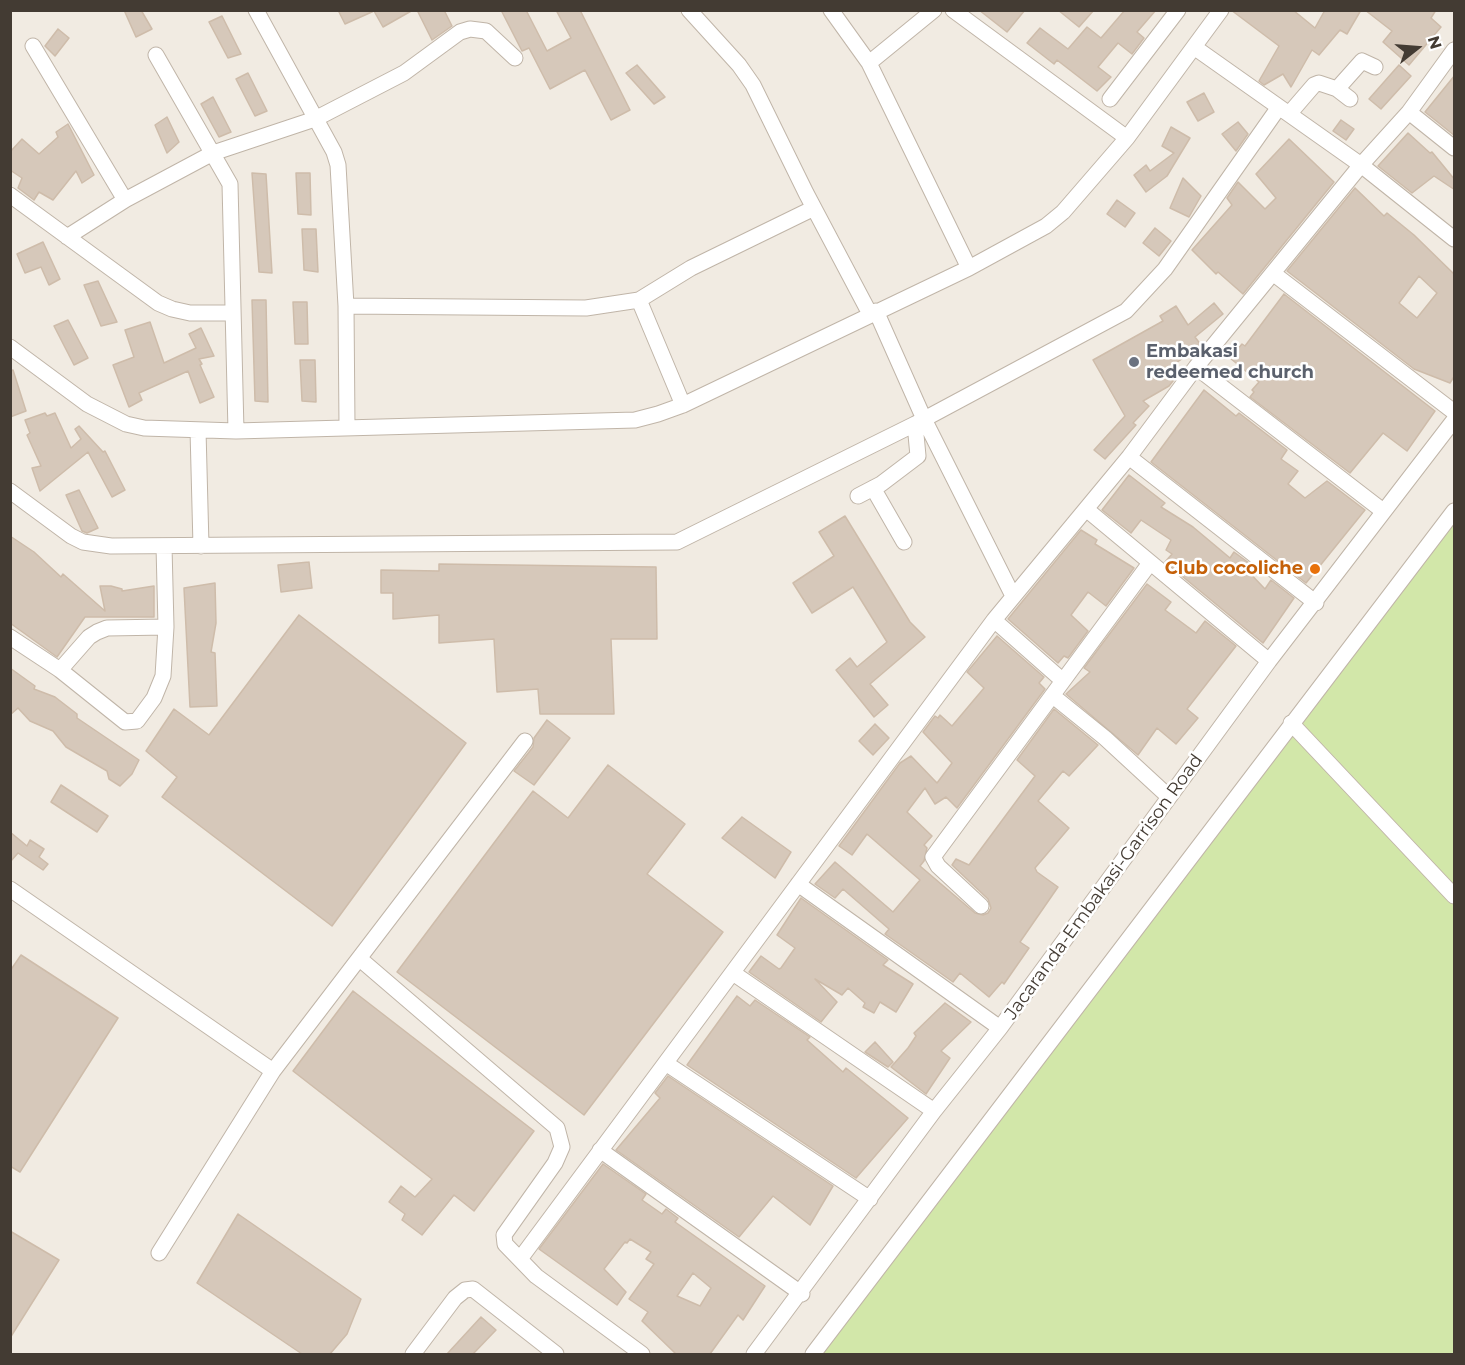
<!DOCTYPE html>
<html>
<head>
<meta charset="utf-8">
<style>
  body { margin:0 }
  #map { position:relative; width:1465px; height:1365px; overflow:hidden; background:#f1ebe2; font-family:Montserrat,sans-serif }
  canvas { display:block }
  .frame { position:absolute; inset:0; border:12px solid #433b33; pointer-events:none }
  .north { position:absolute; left:1387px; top:18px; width:60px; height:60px; -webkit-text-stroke:4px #fff; paint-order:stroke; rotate:73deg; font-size:16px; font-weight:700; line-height:24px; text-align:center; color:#433b33 }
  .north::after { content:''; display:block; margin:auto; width:21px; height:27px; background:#433b33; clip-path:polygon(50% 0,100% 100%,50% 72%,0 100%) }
</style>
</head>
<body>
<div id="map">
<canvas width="1465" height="1365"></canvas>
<div class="frame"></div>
<div class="north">N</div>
</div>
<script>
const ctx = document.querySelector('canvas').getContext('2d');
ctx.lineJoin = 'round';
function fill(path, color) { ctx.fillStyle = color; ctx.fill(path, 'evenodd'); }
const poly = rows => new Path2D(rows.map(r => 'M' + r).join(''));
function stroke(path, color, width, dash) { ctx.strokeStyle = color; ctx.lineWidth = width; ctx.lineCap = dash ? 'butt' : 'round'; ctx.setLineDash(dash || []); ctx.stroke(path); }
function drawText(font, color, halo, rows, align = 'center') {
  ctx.font = font + ' Montserrat,sans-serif'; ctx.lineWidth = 5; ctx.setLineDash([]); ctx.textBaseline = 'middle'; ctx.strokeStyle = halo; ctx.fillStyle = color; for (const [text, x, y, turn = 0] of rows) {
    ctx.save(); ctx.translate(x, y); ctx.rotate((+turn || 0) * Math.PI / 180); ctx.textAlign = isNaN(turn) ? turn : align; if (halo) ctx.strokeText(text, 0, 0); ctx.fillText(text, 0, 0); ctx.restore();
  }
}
fill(poly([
  [1454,520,1454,1354,819,1354]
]), '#d2e7a9');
const building = poly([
  [124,10,141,10,152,29,136,37,124,10],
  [338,10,413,10,383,27,374,11,345,24,338,10],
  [417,10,444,10,452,26,432,40,417,10],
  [501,10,526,10,547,51,571,38,556,10,580,10,630,110,611,120,585,70,550,89,529,48,522,51,501,10],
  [979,10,1025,10,1007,32,979,10],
  [1058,10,1094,10,1079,27,1058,10],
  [1125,10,1156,10,1137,32,1144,38,1132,54,1118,43,1098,67,1111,77,1097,91,1057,60,1054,64,1027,43,1040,28,1068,49,1087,27,1101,38,1125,10],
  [1231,10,1293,10,1315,28,1325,10,1361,10,1347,34,1340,30,1319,55,1312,50,1291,87,1283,74,1264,85,1259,81,1279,46,1231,10],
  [1365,10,1436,10,1431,18,1441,27,1409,65,1383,42,1392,31,1365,10],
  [222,16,241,54,228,58,209,22,222,16],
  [58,29,69,38,55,56,45,46,58,29],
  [637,65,665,97,654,104,626,73,637,65],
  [1399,65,1411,76,1381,109,1369,99,1399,65],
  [248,73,267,111,255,116,236,79,248,73],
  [1455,75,1455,136,1425,112,1455,75],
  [1204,93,1214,112,1198,121,1187,102,1204,93],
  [213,97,231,132,219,137,201,104,213,97],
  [167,117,179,142,167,153,155,125,167,117],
  [1341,120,1354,129,1346,140,1333,131,1341,120],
  [1238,122,1248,134,1236,151,1222,134,1238,122],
  [68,124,94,175,82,183,76,171,53,200,39,192,34,200,18,188,22,178,10,170,10,152,22,139,39,154,58,137,56,132,68,124],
  [1171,127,1190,138,1167,176,1146,192,1134,175,1146,165,1150,171,1174,153,1162,146,1171,127],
  [1408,133,1430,153,1432,152,1455,180,1455,190,1434,176,1412,193,1378,166,1408,133],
  [1289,139,1334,182,1243,294,1218,272,1216,274,1192,250,1232,205,1227,198,1238,182,1265,209,1276,198,1256,174,1289,139],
  [252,173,266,174,272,273,259,272,252,173],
  [296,173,310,173,311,215,298,214,296,173],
  [1183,178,1201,196,1189,217,1170,208,1183,178],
  [1355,188,1384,216,1387,213,1414,235,1455,275,1455,375,1450,383,1414,369,1287,271,1355,188],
  [1419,276,1437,293,1417,318,1399,303,1419,276],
  [1117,200,1135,213,1125,227,1107,214,1117,200],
  [1155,228,1171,241,1159,256,1143,243,1155,228],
  [302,229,316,229,318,272,304,270,302,229],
  [43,242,60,279,49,285,41,267,25,273,17,254,43,242],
  [98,281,117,322,101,326,84,285,98,281],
  [1284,294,1435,411,1407,451,1383,433,1350,473,1250,397,1254,392,1252,390,1259,382,1230,358,1242,344,1245,346,1284,294],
  [252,300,266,300,268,402,255,401,252,300],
  [293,302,307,302,308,344,295,344,293,302],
  [1214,303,1223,314,1195,337,1201,345,1172,366,1177,376,1169,386,1143,401,1149,406,1133,423,1136,425,1105,459,1094,450,1125,416,1093,360,1163,321,1160,316,1176,306,1188,325,1214,303],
  [68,320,88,358,74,365,54,326,68,320],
  [150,322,164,363,196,348,189,334,201,328,214,356,199,359,202,364,200,365,214,397,200,403,188,371,139,393,142,400,129,407,113,365,134,357,125,330,150,322],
  [300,360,315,360,316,402,302,401,300,360],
  [13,370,26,411,10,417,10,371,13,370],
  [1204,390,1236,416,1239,413,1287,450,1281,459,1298,471,1288,484,1305,498,1327,481,1365,510,1306,583,1151,462,1204,390],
  [45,413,47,416,55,413,71,448,81,439,75,429,79,426,103,452,105,451,125,490,112,497,88,452,40,491,32,468,41,466,27,435,30,433,25,420,45,413],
  [1129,475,1165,503,1161,507,1193,527,1230,558,1234,552,1249,563,1245,568,1265,589,1271,580,1294,598,1263,643,1165,562,1172,554,1166,550,1171,540,1141,520,1131,533,1102,510,1129,475],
  [79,490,98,528,87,533,82,531,66,495,79,490],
  [845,516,910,622,925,637,870,684,888,705,874,717,836,670,850,658,857,667,887,642,853,587,812,613,793,583,834,556,819,532,845,516],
  [1081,530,1097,540,1095,544,1134,568,1106,606,1088,592,1071,615,1088,631,1068,658,1064,656,1058,663,1008,619,1081,530],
  [10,536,34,552,61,577,63,574,105,611,100,586,111,586,122,589,122,591,154,586,154,617,85,617,57,657,10,623,10,536],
  [309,562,312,588,281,592,278,565,309,562],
  [439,564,656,567,657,639,611,639,614,714,540,714,538,689,497,692,494,639,439,643,439,615,393,619,393,593,381,593,381,570,439,571,439,564],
  [215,583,216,623,211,652,215,653,217,706,190,707,184,588,215,583],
  [1147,584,1171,602,1165,610,1196,633,1205,621,1236,646,1187,709,1198,718,1176,744,1157,728,1138,755,1066,694,1090,672,1084,668,1147,584],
  [299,615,466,743,332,926,162,797,177,777,146,751,174,709,209,735,299,615],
  [997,636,1044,677,1039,683,1045,689,957,808,946,797,935,804,925,788,907,812,932,836,924,845,927,848,924,861,920,866,975,913,983,915,988,913,991,908,988,899,952,865,956,859,969,865,1035,776,1017,760,1054,709,1098,745,1069,776,1063,771,1038,801,1069,828,1035,868,1037,872,1058,887,1020,942,1029,948,1004,984,1002,982,989,997,960,973,953,982,885,934,889,929,843,889,835,898,815,884,835,862,893,912,920,880,867,834,852,855,839,846,900,763,911,756,937,783,952,763,923,732,935,716,938,718,940,715,952,726,984,688,967,672,997,636],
  [10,668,35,686,34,689,55,697,77,714,77,718,139,760,132,774,120,786,109,779,107,771,66,747,53,731,30,721,18,708,10,715,10,668],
  [547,720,570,738,534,785,514,771,533,747,534,738,547,720],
  [875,724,889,738,873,755,859,741,875,724],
  [608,765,685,824,647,874,723,932,584,1115,397,972,533,791,568,818,608,765],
  [61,785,108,816,97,832,51,802,61,785],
  [742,817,791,852,775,878,722,838,742,817],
  [10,832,27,846,30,840,44,849,39,857,48,864,43,870,18,853,10,862,10,832],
  [801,898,888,960,883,965,913,984,896,1012,880,1002,874,1013,863,1007,865,1003,848,988,842,995,815,979,837,1002,821,1022,749,972,761,956,779,969,781,968,795,948,777,935,801,898],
  [21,955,118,1018,20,1172,10,1166,10,971,21,955],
  [353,991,534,1131,474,1211,454,1195,422,1235,402,1220,405,1214,389,1202,401,1186,415,1197,432,1179,293,1071,353,991],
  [737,996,750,1006,755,1000,810,1037,807,1040,843,1072,846,1068,908,1118,856,1178,687,1065,737,996],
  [945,1003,971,1022,941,1051,950,1058,926,1094,891,1067,908,1048,916,1036,914,1033,945,1003],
  [875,1042,893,1062,888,1067,865,1052,875,1042],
  [668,1076,833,1186,810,1225,773,1196,739,1237,616,1150,660,1098,655,1093,668,1076],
  [603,1164,646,1194,642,1200,662,1214,666,1209,678,1218,675,1222,765,1286,743,1320,738,1315,710,1354,676,1354,642,1321,648,1312,629,1299,654,1264,646,1259,651,1252,630,1239,627,1243,625,1242,604,1269,626,1292,617,1305,539,1249,603,1164],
  [693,1273,711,1288,700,1306,677,1296,693,1273],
  [238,1214,361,1299,347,1334,330,1354,302,1354,197,1283,238,1214],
  [10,1231,59,1260,10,1338,10,1231],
  [481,1317,496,1330,473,1354,447,1354,481,1317]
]);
fill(building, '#d6c8ba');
stroke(building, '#cebcaa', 1.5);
const minor = poly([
  [256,10,334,152,338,165,346,306,347,426],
  [689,10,739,65,753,85,806,193,870,314],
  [831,10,869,63,969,268],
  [953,10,1127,138],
  [33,46,125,200],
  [1194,47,1361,165,1454,239],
  [156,55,230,184,236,431],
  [869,63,934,10],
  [1337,89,1350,99],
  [1110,99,1178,10],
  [1409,112,1454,148],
  [1289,114,1314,85,1319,83,1337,89,1362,61,1375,67],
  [10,195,158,303,172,309,190,313,232,313],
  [67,237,125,200,213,153,315,119,404,73,460,32,470,29,486,31,515,58],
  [1274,274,1454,412],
  [639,300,683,405],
  [346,306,586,308,639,300,691,268,814,208],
  [876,311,924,419,1013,596],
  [10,347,87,404,126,424,144,428,236,431,635,420,658,414,683,405,969,268,1046,226,1063,212,1127,138,1221,10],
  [1196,367,1383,511],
  [198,430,201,546],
  [1129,457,1316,603],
  [873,488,904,542],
  [10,491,71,536,83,542,111,546,677,542,915,424,1126,311,1165,269,1279,107],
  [858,496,881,484,918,456,915,424],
  [1086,509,1269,661],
  [994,620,1062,680],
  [10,637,60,670,125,722,137,721,154,698,163,676,166,627,164,546],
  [60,670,89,637,97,632,107,628,166,627],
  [1053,696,1105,738,1169,797],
  [1291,723,1454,896],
  [798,884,1000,1028],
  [10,889,273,1071],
  [981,906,938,866,933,857,1150,563],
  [360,959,557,1128,562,1147,555,1163,504,1235,505,1244,536,1276,642,1354],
  [733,973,934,1111],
  [667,1064,870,1199],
  [600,1150,802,1294],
  [159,1253,273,1071,525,741],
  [520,1259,994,620,1129,457,1196,367,1361,165,1409,112,1454,50],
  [413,1354,455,1298,465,1290,473,1289,556,1354],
  [754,1354,934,1111,1000,1028,1269,661,1454,420],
  [813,1354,1454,511]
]);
stroke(minor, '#c0b5a8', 17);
stroke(minor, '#fff', 15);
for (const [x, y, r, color] of [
  [1134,362,6,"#6b7280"],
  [1315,569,6,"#e8710a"]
]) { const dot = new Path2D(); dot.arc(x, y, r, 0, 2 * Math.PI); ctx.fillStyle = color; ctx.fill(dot); stroke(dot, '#fff', 2); }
drawText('bold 18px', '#5b616d', '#fff', [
  ["Embakasi",1146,352],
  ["redeemed church",1146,373]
], 'left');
drawText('bold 18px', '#c56008', '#fff', [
  ["Club cocoliche",1303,569]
], 'right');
drawText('18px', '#433b33', '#fff', [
  ["Jacaranda-Embakasi-Garrison Road",1104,887,-54]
]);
</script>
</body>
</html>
